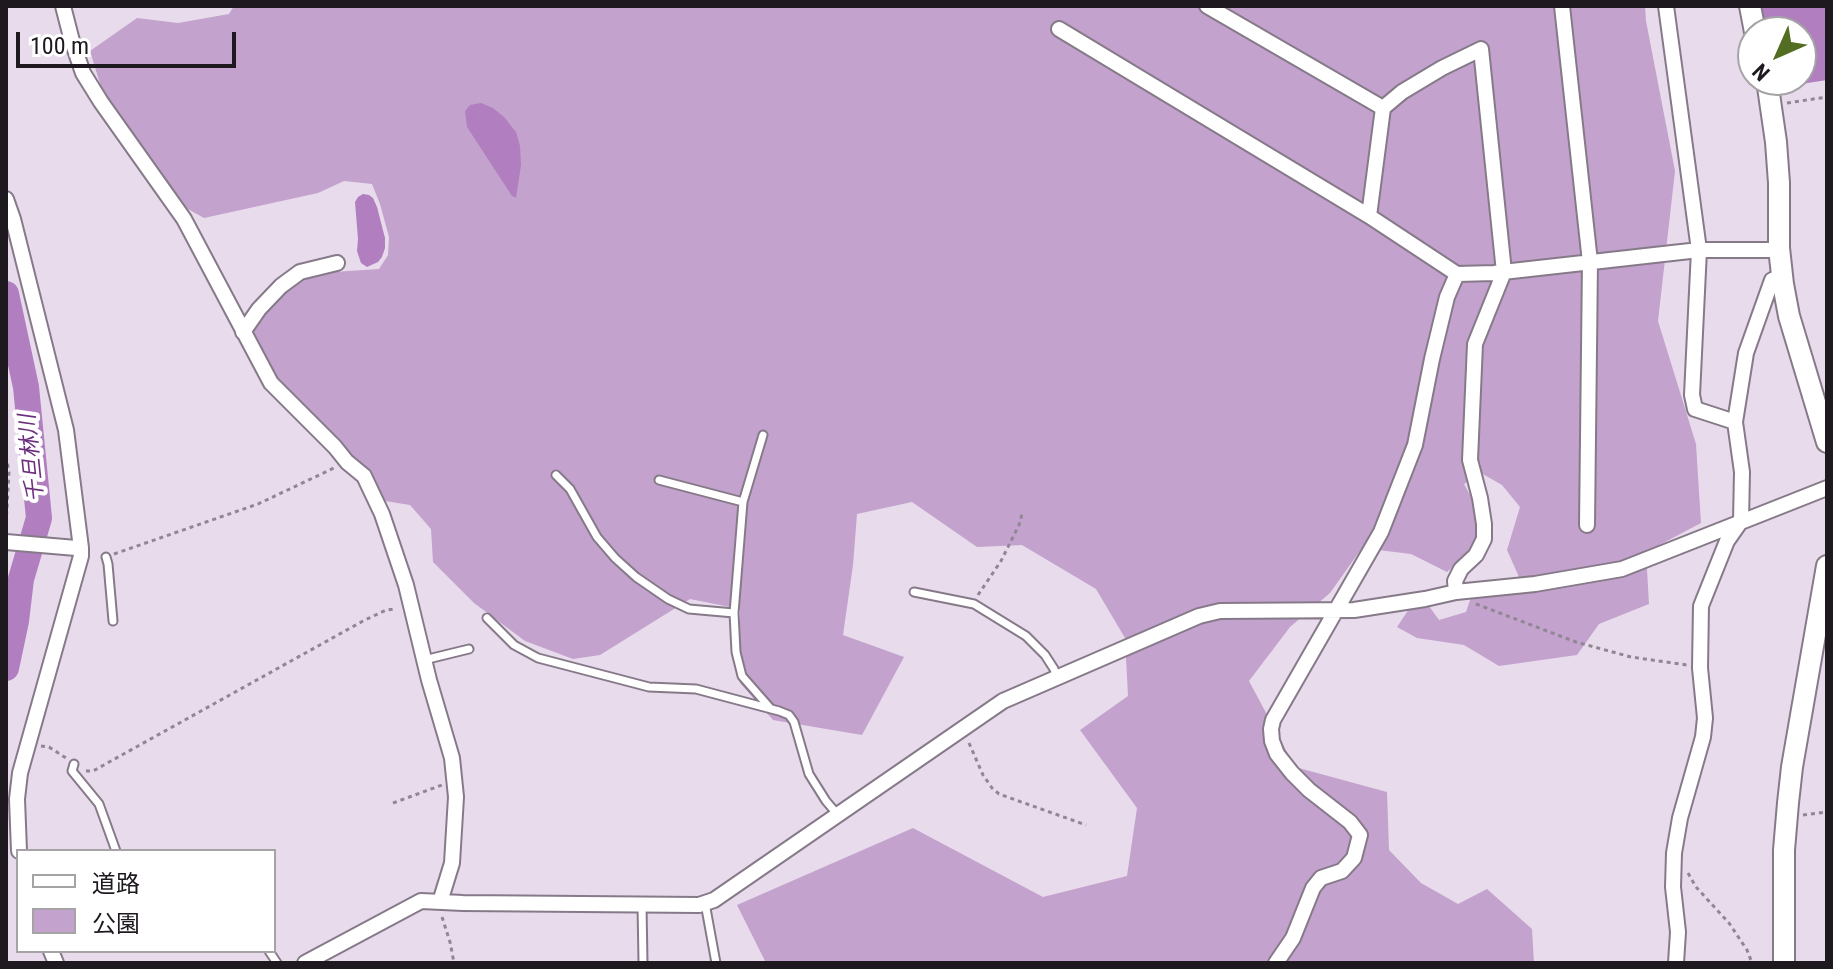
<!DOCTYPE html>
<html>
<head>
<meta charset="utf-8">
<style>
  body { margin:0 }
  #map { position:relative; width:1833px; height:969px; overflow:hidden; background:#e8dbec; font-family:"Roboto Condensed","Noto Sans JP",sans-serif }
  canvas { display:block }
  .frame { position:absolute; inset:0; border:8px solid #1e191f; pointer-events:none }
  .legend { position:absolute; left:16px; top:849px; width:260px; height:104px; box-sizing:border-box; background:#fff; border:2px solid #a5a3a5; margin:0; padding:10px 14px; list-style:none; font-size:24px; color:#1e191f }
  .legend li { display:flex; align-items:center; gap:16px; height:40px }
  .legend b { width:40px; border:2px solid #a5a3a5 }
  .north { position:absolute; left:1737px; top:16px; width:80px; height:80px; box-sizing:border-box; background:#fff; border:2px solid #a5a3a5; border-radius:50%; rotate:225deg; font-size:22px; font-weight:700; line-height:32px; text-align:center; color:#1e191f }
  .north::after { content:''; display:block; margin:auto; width:28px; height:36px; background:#536e22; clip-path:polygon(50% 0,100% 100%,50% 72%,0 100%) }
  .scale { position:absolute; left:16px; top:32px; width:220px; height:36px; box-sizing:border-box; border:4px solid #1e191f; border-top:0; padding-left:10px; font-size:24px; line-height:28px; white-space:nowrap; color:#1e191f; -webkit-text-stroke:6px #fff; paint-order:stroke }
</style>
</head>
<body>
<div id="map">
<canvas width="1833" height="969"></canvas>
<div class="frame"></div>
<ul class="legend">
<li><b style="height:10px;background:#fff"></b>道路</li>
<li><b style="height:22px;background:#c3a2cd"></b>公園</li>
</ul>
<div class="north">N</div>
<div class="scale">100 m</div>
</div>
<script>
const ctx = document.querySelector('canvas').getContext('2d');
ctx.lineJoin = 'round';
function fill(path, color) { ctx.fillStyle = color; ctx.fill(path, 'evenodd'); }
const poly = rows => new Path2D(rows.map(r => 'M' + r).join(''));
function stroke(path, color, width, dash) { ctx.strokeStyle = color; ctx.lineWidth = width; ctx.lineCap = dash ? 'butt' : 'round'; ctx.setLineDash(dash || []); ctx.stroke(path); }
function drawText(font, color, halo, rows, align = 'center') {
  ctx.font = font + ' "Roboto Condensed","Noto Sans JP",sans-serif'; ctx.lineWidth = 8; ctx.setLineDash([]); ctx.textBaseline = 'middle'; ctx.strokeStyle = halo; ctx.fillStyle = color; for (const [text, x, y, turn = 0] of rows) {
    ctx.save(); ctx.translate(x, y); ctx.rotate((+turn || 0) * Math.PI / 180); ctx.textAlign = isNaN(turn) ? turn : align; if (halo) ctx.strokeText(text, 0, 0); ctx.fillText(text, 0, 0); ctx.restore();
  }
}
fill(poly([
  [234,6,1645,6,1646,21,1675,171,1658,321,1696,444,1701,523,1646,552,1649,604,1599,624,1577,655,1499,666,1464,645,1417,638,1397,627,1409,609,1429,606,1439,620,1466,612,1472,594,1518,589,1519,577,1507,550,1520,507,1502,485,1481,473,1464,484,1475,504,1479,524,1475,543,1470,552,1447,572,1411,554,1362,548,1330,593,1290,627,1249,681,1295,767,1387,792,1389,850,1421,883,1458,904,1487,889,1532,929,1534,963,766,963,737,905,913,828,1043,897,1127,876,1137,808,1080,730,1128,696,1125,638,1096,589,1022,545,977,547,912,502,857,514,853,565,843,635,904,657,862,735,773,720,740,683,740,609,690,599,600,655,573,659,525,641,474,603,433,562,431,529,410,505,385,501,327,430,274,381,246,332,261,310,303,274,379,269,388,255,389,237,380,204,372,184,344,181,318,193,204,218,186,208,105,100,90,51,137,18,178,23,229,14]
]), '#c3a2cd');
fill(poly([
  [1756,6,1827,6,1827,80,1775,88,1773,80,1801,80,1801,32,1762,32],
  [481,103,493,108,504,117,516,132,520,146,521,165,516,198,512,196,467,127,465,111,470,105],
  [363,194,369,195,373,198,377,207,385,238,385,248,382,257,378,262,367,267,361,263,357,251,358,239,355,202,358,197]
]), '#b17ec0');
stroke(poly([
  [6,294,26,387,39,518,21,579,16,621,6,668]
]), '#b17ec0', 26);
const lane = poly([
  [763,435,743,502,734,613,736,652,742,676,771,709],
  [556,475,570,489,597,537,615,558,636,577,668,599,689,609,734,613],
  [659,480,743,502],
  [106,557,108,564,113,621],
  [914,592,974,604,1026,636,1045,655,1054,669,1057,677],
  [487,618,514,645,538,658,649,687,696,689,779,711,789,715,794,722,809,774,826,801,838,815],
  [424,660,469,649],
  [74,764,72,771,99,804,116,851],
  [705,903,716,963],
  [642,905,643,963],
  [269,951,277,963]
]);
const street = poly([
  [63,6,72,41,83,73,101,102,184,219,271,383,335,447,347,462,364,476,382,514,406,585,429,680,452,758,456,797,452,863,440,902],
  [1207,6,1383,108],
  [1562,6,1590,262,1587,525],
  [1666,6,1699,250,1692,395,1695,409,1735,422],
  [1059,29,1369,216,1457,274,1494,273,1699,250,1779,250],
  [6,199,13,219,66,430,81,548,81,556,20,773,17,799,19,851],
  [1369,216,1383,108,1402,92,1442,68,1481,49,1504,272,1475,344,1470,460,1480,498,1484,524,1484,539,1476,555,1461,569,1455,581,1456,592],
  [243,332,259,309,281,286,300,272,337,263],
  [6,542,76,548],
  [51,951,56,963],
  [305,963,421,901,463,903,699,905,714,900,1003,701,1199,616,1220,611,1354,610,1425,599,1456,592,1535,584,1622,569,1827,488],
  [1276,963,1293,938,1313,888,1321,878,1342,871,1354,858,1360,835,1350,822,1309,790,1292,773,1277,754,1272,741,1271,729,1273,720,1381,532,1415,445,1432,359,1447,297,1457,274],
  [1676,963,1678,932,1673,887,1674,853,1680,818,1703,737,1705,718,1700,668,1701,606,1727,541,1741,521,1742,472,1735,422,1746,353,1772,280,1782,276]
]);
const secondary = poly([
  [1750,6,1755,32],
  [1767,80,1776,142,1779,183,1779,248,1783,284,1789,316,1827,442],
  [1784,963,1784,850,1788,803,1792,767,1827,566]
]);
stroke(lane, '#867a89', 11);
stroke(street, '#867a89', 18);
stroke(secondary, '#867a89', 24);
stroke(poly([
  [1787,103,1827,97],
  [6,456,9,472,6,525],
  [114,554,258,504,334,468],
  [978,595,1001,561,1019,525,1022,514],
  [1476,604,1576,642,1631,657,1687,665],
  [969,743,983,775,992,788,999,794,1086,825],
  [41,746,49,747,66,758],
  [86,771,93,771,363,621,386,610,396,609],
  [393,803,442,785],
  [1803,815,1827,812],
  [1688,873,1696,887,1729,923,1747,950,1752,963],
  [442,917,450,942,454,963]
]), '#908793', 3, [4, 4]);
stroke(lane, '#fff', 7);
stroke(street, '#fff', 14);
stroke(secondary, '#fff', 20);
drawText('italic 22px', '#6d2e7e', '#fff', [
  ["千旦林川",33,458,-96]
]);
</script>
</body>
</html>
